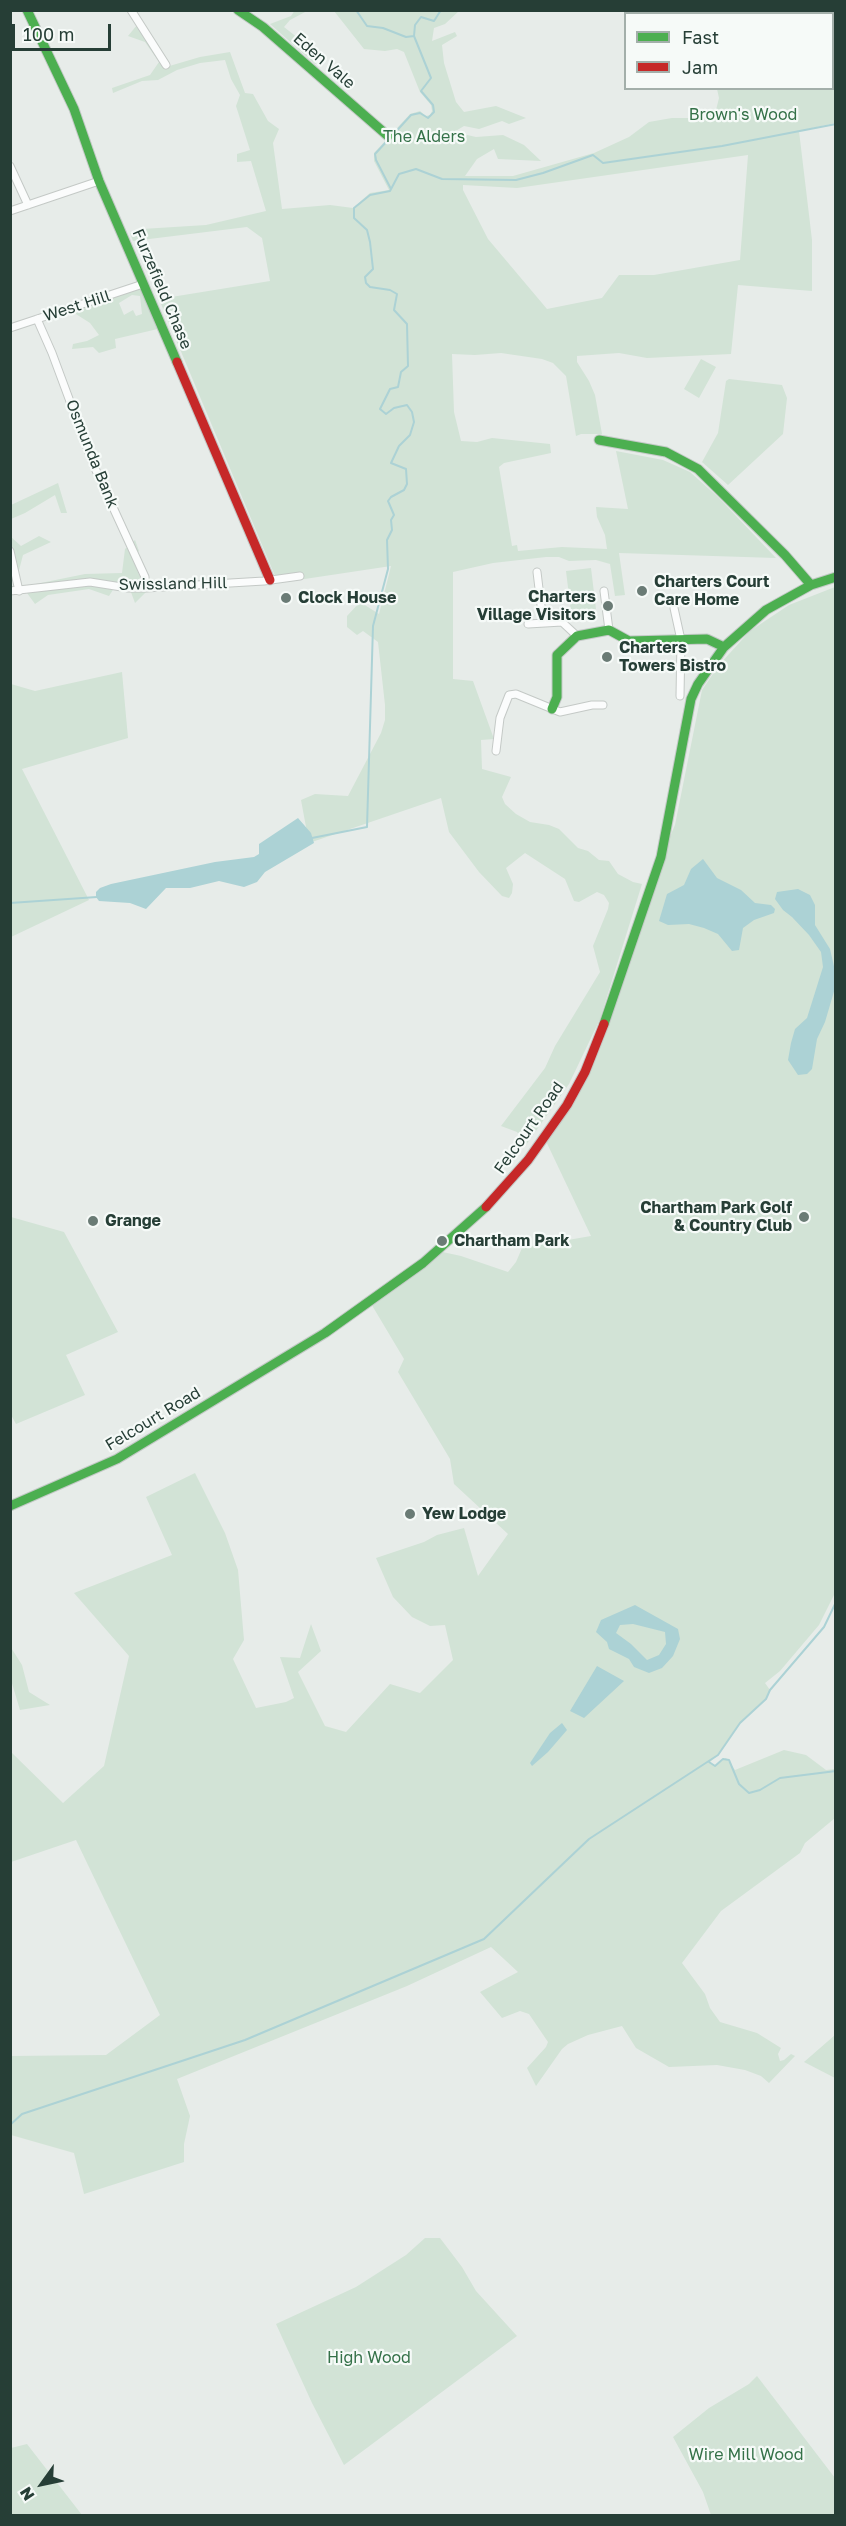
<!DOCTYPE html>
<html>
<head>
<meta charset="utf-8">
<style>
  body { margin:0 }
  #map { position:relative; width:846px; height:2526px; overflow:hidden; background:#e7ece9; font-family:"Golos Text",sans-serif }
  canvas { display:block }
  .frame { position:absolute; inset:0; border:12px solid #263e36; pointer-events:none }
  .legend { position:absolute; left:624px; top:12px; width:210px; height:78px; box-sizing:border-box; background:#f6faf8; border:2px solid #a3afaa; margin:0; padding:8px 10px; list-style:none; font-size:18px; color:#263e36 }
  .legend li { display:flex; align-items:center; gap:12px; height:30px }
  .legend b { width:30px; border:2px solid #a3afaa }
  .north { position:absolute; left:12px; top:2454px; width:60px; height:60px; -webkit-text-stroke:4px #f6faf8; paint-order:stroke; rotate:237deg; font-size:16px; font-weight:700; line-height:24px; text-align:center; color:#263e36 }
  .north::after { content:''; display:block; margin:auto; width:21px; height:27px; background:#263e36; clip-path:polygon(50% 0,100% 100%,50% 72%,0 100%) }
  .scale { position:absolute; left:12px; top:24px; width:99px; height:27px; box-sizing:border-box; border:3px solid #263e36; border-top:0; padding-left:8px; font-size:18px; line-height:21px; white-space:nowrap; color:#263e36; -webkit-text-stroke:4px #f6faf8; paint-order:stroke }
</style>
</head>
<body>
<div id="map">
<canvas width="846" height="2526"></canvas>
<div class="frame"></div>
<ul class="legend">
<li><b style="height:8px;background:#4caf50"></b>Fast</li>
<li><b style="height:8px;background:#c62828"></b>Jam</li>
</ul>
<div class="north">N</div>
<div class="scale">100 m</div>
</div>
<script>
const ctx = document.querySelector('canvas').getContext('2d');
ctx.lineJoin = 'round';
function fill(path, color) { ctx.fillStyle = color; ctx.fill(path, 'evenodd'); }
const poly = rows => new Path2D(rows.map(r => 'M' + r).join(''));
function stroke(path, color, width, dash) { ctx.strokeStyle = color; ctx.lineWidth = width; ctx.lineCap = dash ? 'butt' : 'round'; ctx.setLineDash(dash || []); ctx.stroke(path); }
function drawText(font, color, halo, rows, align = 'center') {
  ctx.font = font + ' "Golos Text",sans-serif'; ctx.lineWidth = 4.5; ctx.setLineDash([]); ctx.textBaseline = 'middle'; ctx.strokeStyle = halo; ctx.fillStyle = color; for (const [text, x, y, turn = 0] of rows) {
    ctx.save(); ctx.translate(x, y); ctx.rotate((+turn || 0) * Math.PI / 180); ctx.textAlign = isNaN(turn) ? turn : align; if (halo) ctx.strokeText(text, 0, 0); ctx.fillText(text, 0, 0); ctx.restore();
  }
}
fill(poly([
  [295,10,307,11,290,20,284,27,303,42,313,42,314,51,321,58,315,64,270,24,291,16],
  [334,11,459,11,445,24,434,28,432,41,455,32,457,36,442,45,444,63,456,102,464,112,496,106,526,118,509,124,502,121,479,129,464,126,454,132,447,132,446,135,463,134,476,137,503,135,524,145,541,161,498,159,494,149,477,159,465,176,513,176,594,153,629,137,649,122,672,118,697,118,715,114,719,98,717,89,832,88,832,14,814,13,819,11,835,11,835,123,799,131,812,240,812,291,738,285,731,354,647,358,619,353,577,356,577,362,589,381,595,395,602,434,581,434,576,436,566,376,553,363,542,359,501,353,475,355,452,354,454,412,461,441,477,442,492,438,550,444,551,453,504,463,499,467,512,546,517,545,518,551,562,547,607,549,605,535,597,517,596,507,628,509,616,451,663,460,690,472,718,497,776,558,619,553,625,595,615,596,610,564,596,560,569,561,559,557,546,557,493,563,453,572,453,679,473,681,494,739,481,740,482,769,511,777,502,797,505,804,516,814,530,822,549,825,559,829,578,848,588,851,599,860,609,861,618,874,633,882,642,884,600,1019,569,1084,526,1145,517,1132,501,1126,545,1068,555,1046,600,972,593,946,608,909,609,903,604,895,597,892,579,902,574,901,565,879,525,853,506,868,513,884,512,893,509,898,502,896,479,872,449,832,441,798,309,843,301,800,315,794,348,796,381,733,385,720,385,705,378,642,363,631,357,635,347,627,347,616,360,602,379,614,391,566,278,583,159,299,270,281,262,238,247,227,133,241,130,233,142,229,206,225,266,211,251,161,237,162,237,154,250,150,236,106,240,95,231,79,225,60,200,63,177,70,158,80,142,81,113,93,112,88,150,75,159,62,145,42,128,36,137,25,166,67,200,57,230,52,245,93,253,94,268,121,279,129,273,143,282,209,330,205,353,208,370,193,389,190,374,161,374,153,410,114,420,111,426,116,430,115,432,111,431,105,420,92,404,52,397,49,385,51,364,49],
  [748,155,740,260,654,275,619,275,602,298,547,309,488,239,463,190,463,185,517,188],
  [143,284,162,328,115,339,116,348,99,353,93,347,72,349,73,344,87,341,99,335,90,323,68,309],
  [132,295,140,296,142,314,136,316,133,310,124,315,119,303],
  [701,359,716,367,699,398,684,389],
  [729,379,782,385,787,398,783,434,728,485,702,462,718,433,726,381],
  [58,483,67,513,61,513,55,495,25,513,11,519,11,505],
  [10,536,21,546,39,536,51,542,23,555,18,574,11,561],
  [135,540,139,551,132,557,146,592,135,603,128,584,118,582,109,596,89,589,48,595,35,604,27,593,31,585,85,574,122,573,125,549],
  [591,568,596,609,571,612,566,571],
  [835,587,835,1593,819,1625,780,1671,765,1683,770,1690,766,1699,740,1723,718,1755,710,1762,715,1766,726,1758,735,1770,784,1750,806,1755,826,1770,835,1769,835,1818,805,1843,800,1853,721,1911,682,1963,705,1994,710,2008,720,2022,757,2033,781,2048,778,2054,780,2061,784,2060,791,2054,795,2056,769,2083,761,2076,745,2070,717,2065,669,2067,636,2048,622,2026,588,2035,568,2044,562,2049,536,2086,527,2068,546,2047,548,2042,529,2014,520,2011,502,2018,480,1992,518,1972,491,1947,407,1986,177,2079,190,2116,184,2144,184,2162,84,2194,74,2153,11,2135,11,2056,106,2055,160,2015,76,1840,11,1862,10,1751,63,1803,104,1766,129,1656,74,1593,172,1555,146,1497,195,1473,225,1533,238,1570,244,1640,233,1659,256,1708,286,1702,294,1698,280,1657,300,1658,311,1624,321,1651,298,1672,325,1726,346,1732,390,1684,420,1693,453,1660,445,1625,430,1626,412,1617,393,1597,376,1558,424,1542,437,1535,464,1528,478,1576,508,1534,454,1484,450,1459,398,1372,404,1359,370,1302,438,1251,461,1256,508,1272,516,1262,522,1248,591,1236,544,1137,585,1072,661,857,675,825,702,690,719,665,750,631,789,605],
  [122,672,128,738,22,769,89,900,11,937,11,684,35,691],
  [11,1217,64,1232,118,1332,66,1355,85,1395,16,1424,10,1413],
  [10,1646,22,1665,29,1692,50,1705,20,1710,11,1680],
  [835,2035,835,2078,804,2062],
  [425,2238,440,2238,462,2267,476,2291,517,2336,344,2465,312,2403,276,2324,356,2287,406,2255],
  [757,2376,835,2478,835,2515,711,2515,703,2492,673,2437,709,2408,749,2384],
  [27,2444,82,2515,11,2515,11,2448]
]), '#d2e3d6');
fill(poly([
  [298,818,311,833,314,843,265,872,257,882,244,887,219,881,190,888,166,888,146,909,130,903,99,901,96,897,96,892,100,888,111,884,215,862,254,857,259,854,259,844],
  [703,859,717,878,741,890,755,903,771,905,775,909,774,913,754,920,743,928,739,950,732,951,718,934,704,928,689,924,668,925,659,921,667,894,684,885,691,869],
  [798,889,810,895,815,905,815,925,830,949,836,975,835,988,825,1022,817,1039,812,1069,807,1074,798,1075,788,1060,791,1043,795,1029,807,1018,823,967,821,952,809,935,792,917,783,910,775,899,777,892],
  [635,1605,678,1629,680,1639,673,1656,662,1668,649,1673,634,1667,629,1659,609,1649,607,1642,596,1632,601,1620],
  [633,1624,665,1632,666,1644,659,1655,647,1660,631,1644,616,1633,620,1625],
  [597,1666,624,1681,584,1718,570,1711],
  [562,1723,567,1730,548,1752,532,1766,530,1763,550,1733]
]), '#acd2d5');
stroke(poly([
  [356,10,367,26,383,28,406,37,414,36],
  [392,136,411,115,420,113,428,118,434,112,433,105,421,91,431,78,414,36,415,25,421,17,434,21,441,10],
  [387,141,375,154,376,160,391,189],
  [312,838,367,827,373,626,388,569,387,540,392,530,391,520,394,515,388,501,391,497,404,490,407,484,406,469,391,463,399,446,410,435,414,422,412,412,407,405,394,408,386,414,380,409,390,389,398,387,401,372,408,366,407,324,394,310,397,294,390,290,370,287,366,283,365,277,373,269,370,242,367,230,354,218,354,208,370,195,390,191,399,174,416,169,442,179,516,180,543,173,593,155,603,163,722,146,836,124],
  [10,903,97,897],
  [709,1762,715,1766,723,1759,729,1760,739,1784,749,1793,760,1790,780,1778,836,1771],
  [10,2125,22,2114,245,2040,484,1939,589,1839,718,1755,740,1723,766,1699,770,1690,824,1627,836,1602]
]), '#acd2d5', 2);
const street = poly([
  [131,10,166,65],
  [10,166,28,205],
  [10,211,99,181],
  [37,319,52,353,94,466,145,577,146,588],
  [10,328,143,284],
  [10,551,19,591],
  [537,572,543,622],
  [10,591,90,582,128,588,146,588,264,581,300,576],
  [604,591,609,630],
  [674,608,681,640,680,696],
  [528,624,562,622,577,636],
  [496,751,500,718,509,695,516,694,560,712,592,705,603,705]
]);
const fast = poly([
  [27,10,74,109,99,181,177,362],
  [238,10,263,27,388,136],
  [599,440,666,452,698,469,785,555,811,585],
  [552,709,557,697,557,655,577,636,609,630,629,641,707,639,724,647],
  [604,1024,661,857,691,699,698,684,724,647,766,610,811,585,836,577],
  [10,1506,117,1459,325,1333,423,1263,486,1207]
]);
const jam = poly([
  [177,362,270,580],
  [486,1207,528,1160,567,1105,585,1072,604,1024]
]);
stroke(street, '#c4c9c6', 9);
stroke(fast, '#c3c9c6', 11);
stroke(jam, '#c3c9c6', 11);
stroke(street, '#fbfcfc', 7);
stroke(fast, '#4caf50', 9);
stroke(jam, '#c62828', 9);
for (const [x, y, r, color] of [
  [642,591,6,"#6a7b75"],
  [286,598,6,"#6a7b75"],
  [608,606,6,"#6a7b75"],
  [607,657,6,"#6a7b75"],
  [804,1217,6,"#6a7b75"],
  [93,1221,6,"#6a7b75"],
  [442,1241,6,"#6a7b75"],
  [410,1514,6,"#6a7b75"]
]) { const dot = new Path2D(); dot.arc(x, y, r, 0, 2 * Math.PI); ctx.fillStyle = color; ctx.fill(dot); stroke(dot, '#f6faf8', 2); }
drawText('16px', '#263e36', '#f6faf8', [
  ["Eden Vale",324,61,41],
  ["Furzefield Chase",162,289,67],
  ["West Hill",77,306,-18],
  ["Osmunda Bank",92,454,68],
  ["Swissland Hill",173,584,-1],
  ["Felcourt Road",529,1128,-55],
  ["Felcourt Road",153,1419,-31]
]);
drawText('16px', '#347148', '#f6faf8', [
  ["Brown's Wood",743,115],
  ["The Alders",424,137],
  ["High Wood",369,2358],
  ["Wire Mill Wood",746,2455]
]);
drawText('bold 16px', '#263e36', '#f6faf8', [
  ["Charters Court",654,582],
  ["Care Home",654,600],
  ["Charters",596,597,"right"],
  ["Village Visitors",596,615,"right"],
  ["Clock House",298,598],
  ["Charters",619,648],
  ["Towers Bistro",619,666],
  ["Chartham Park Golf",792,1208,"right"],
  ["& Country Club",792,1226,"right"],
  ["Grange",105,1221],
  ["Chartham Park",454,1241],
  ["Yew Lodge",422,1514]
], 'left');
</script>
</body>
</html>
